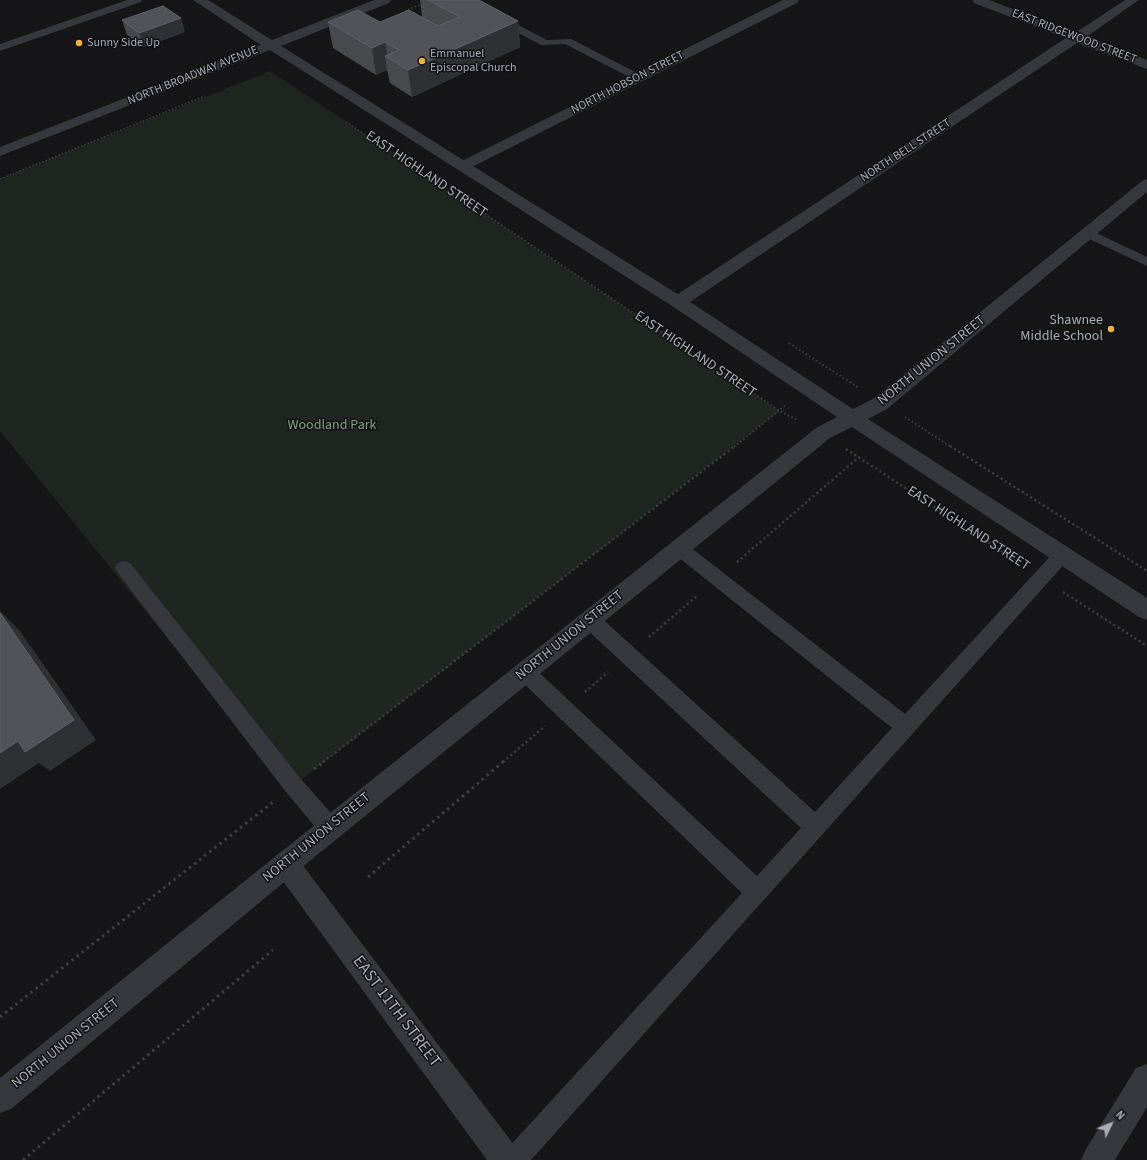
<!DOCTYPE html>
<html>
<head>
<meta charset="utf-8">
<style>
  body { margin:0 }
  #map { position:relative; width:1147px; height:1160px; overflow:hidden; background:#161618; font-family:"Source Sans 3",sans-serif }
  canvas { display:block }
  .north { position:absolute; left:1091px; top:1104px; width:40px; height:40px; -webkit-text-stroke:3px #111113; paint-order:stroke; rotate:47deg; font-size:11px; font-weight:700; line-height:16px; text-align:center; color:#a8adb8 }
  .north::after { content:''; display:block; margin:auto; width:14px; height:18px; background:#a8adb8; clip-path:polygon(50% 0,100% 100%,50% 72%,0 100%) }
</style>
</head>
<body>
<div id="map">
<canvas width="1147" height="1160"></canvas>
<div class="north">N</div>
</div>
<script>
const ctx = document.querySelector('canvas').getContext('2d');
ctx.lineJoin = 'round';
function fill(path, color) { ctx.fillStyle = color; ctx.fill(path, 'evenodd'); }
const poly = rows => new Path2D(rows.map(r => 'M' + r).join(''));
function stroke(path, color, width, dash) { ctx.strokeStyle = color; ctx.lineWidth = width; ctx.lineCap = dash ? 'butt' : 'round'; ctx.setLineDash(dash || []); ctx.stroke(path); }
function drawText(font, color, halo, rows, align = 'center') {
  ctx.font = font + ' "Source Sans 3",sans-serif'; ctx.lineWidth = 3; ctx.setLineDash([]); ctx.textBaseline = 'middle'; ctx.strokeStyle = halo; ctx.fillStyle = color; for (const [text, x, y, turn = 0] of rows) {
    ctx.save(); ctx.translate(x, y); ctx.rotate((+turn || 0) * Math.PI / 180); ctx.textAlign = isNaN(turn) ? turn : align; if (halo) ctx.strokeText(text, 0, 0); ctx.fillText(text, 0, 0); ctx.restore();
  }
}
fill(poly([
  [270,71,780,411,289,789,0,431,0,179]
]), '#1e261f');
stroke(poly([
  [405,11,422,4],
  [346,122,459,197],
  [0,179,205,96]
]), '#3d3f44', 1.5, [1.5, 2]);
stroke(poly([
  [458,196,780,411,797,420],
  [789,343,859,388],
  [905,417,951,447],
  [734,447,787,404]
]), '#3d3f44', 2, [1.5, 2.5]);
stroke(poly([
  [950,446,1147,571],
  [846,449,1021,564],
  [737,562,859,457],
  [1063,592,1147,646],
  [649,637,698,595],
  [585,692,608,672],
  [323,762,735,446],
  [503,762,545,726]
]), '#3d3f44', 2.5, [2, 3]);
stroke(poly([
  [314,769,325,761],
  [368,877,504,761],
  [0,1017,273,802],
  [23,1160,273,950]
]), '#3d3f44', 3, [2.5, 4]);
fill(poly([
  [127,0,142,0,141,2,0,51,0,44,127,0],
  [457,0,470,0,547,40,571,39,643,76,645,78,643,80,635,80,565,44,541,45,457,0],
  [1088,229,1147,257,1147,266,1083,236,1081,233,1083,230,1088,229],
  [679,541,685,543,905,714,1056,550,1062,548,1068,550,1071,555,1068,560,531,1160,501,1160,505,1151,742,893,518,678,515,672,518,666,525,663,532,666,757,876,801,828,583,626,581,620,583,614,590,612,597,614,815,812,892,728,673,553,670,548,673,543,679,541],
  [124,561,130,563,300,778,338,821,341,828,338,835,330,839,322,835,286,792,118,573,115,568,118,563,124,561]
]), '#37383d');
fill(poly([
  [783,0,799,0,797,3,468,169,463,171,458,169,455,166,458,163,783,0],
  [972,0,989,0,1075,33,1125,0,1139,0,1086,37,1147,60,1147,69,1077,43,684,306,678,308,672,306,669,302,672,298,1066,38,974,3,972,0],
  [286,851,295,855,517,1149,522,1160,487,1160,277,873,273,864,277,855,286,851],
  [1147,1064,1147,1107,1115,1160,1081,1160,1086,1149,1136,1068,1147,1064]
]), '#37383d');
fill(poly([
  [193,0,208,0,272,40,374,0,391,0,389,3,281,46,684,298,853,409,873,399,1142,181,1147,179,1147,192,887,409,868,419,1147,598,1147,620,1139,617,852,427,830,438,295,873,11,1109,0,1113,0,1078,277,855,816,428,837,417,672,306,270,50,0,156,0,147,261,45,193,0]
]), '#37383d');
fill(poly([
  [420,0,479,0,518,21,520,47,412,97,390,83,387,70,376,75,333,48,328,22,380,22,422,17],
  [122,20,185,32,144,47,127,35]
]), '#47494d');
fill(poly([
  [181,18,185,32,144,47,139,33],
  [518,21,520,47,412,97,408,70],
  [385,42,388,58,385,56,387,70,376,75,372,48],
  [0,611,20,631,96,740,50,771,39,763,0,789]
]), '#2f3033');
const building = poly([
  [428,0,479,0,518,21,408,70,385,56,399,50,385,42,372,48,328,22,358,10,380,22,409,10,438,26,460,17,428,0],
  [163,6,181,18,139,33,122,20,163,6],
  [0,613,74,720,25,752,18,741,0,753,0,613]
]);
fill(building, '#525359');
stroke(building, '#5f6168', 1);
for (const [x, y, r, color] of [
  [79,43,4,"#f2b134"],
  [422,61,4,"#f2b134"],
  [1111,329,4,"#f2b134"]
]) { const dot = new Path2D(); dot.arc(x, y, r, 0, 2 * Math.PI); ctx.fillStyle = color; ctx.fill(dot); stroke(dot, '#111113', 1.5); }
drawText('12px', '#a8adb8', '#111113', [
  ["EAST RIDGEWOOD STREET",1074,37,21],
  ["NORTH BROADWAY AVENUE",193,76,-22],
  ["NORTH HOBSON STREET",628,83,-27],
  ["NORTH BELL STREET",906,151,-33]
]);
drawText('12px', '#a8adb8', '#111113', [
  ["Sunny Side Up",87,43],
  ["Emmanuel",430,54],
  ["Episcopal Church",430,68]
], 'left');
drawText('14px', '#a8adb8', '#111113', [
  ["EAST HIGHLAND STREET",426,175,34],
  ["EAST HIGHLAND STREET",695,355,34],
  ["NORTH UNION STREET",932,361,-39],
  ["EAST HIGHLAND STREET",968,529,33],
  ["NORTH UNION STREET",570,636,-39],
  ["NORTH UNION STREET",317,838,-39],
  ["NORTH UNION STREET",66,1044,-39]
]);
drawText('14px', '#a8adb8', '#111113', [
  ["Shawnee",1103,321],
  ["Middle School",1103,337]
], 'right');
drawText('14px', '#7fa381', '#111113', [
  ["Woodland Park",332,426]
]);
drawText('17px', '#a8adb8', '#111113', [
  ["EAST 11TH STREET",396,1012,53]
]);
</script>
</body>
</html>
